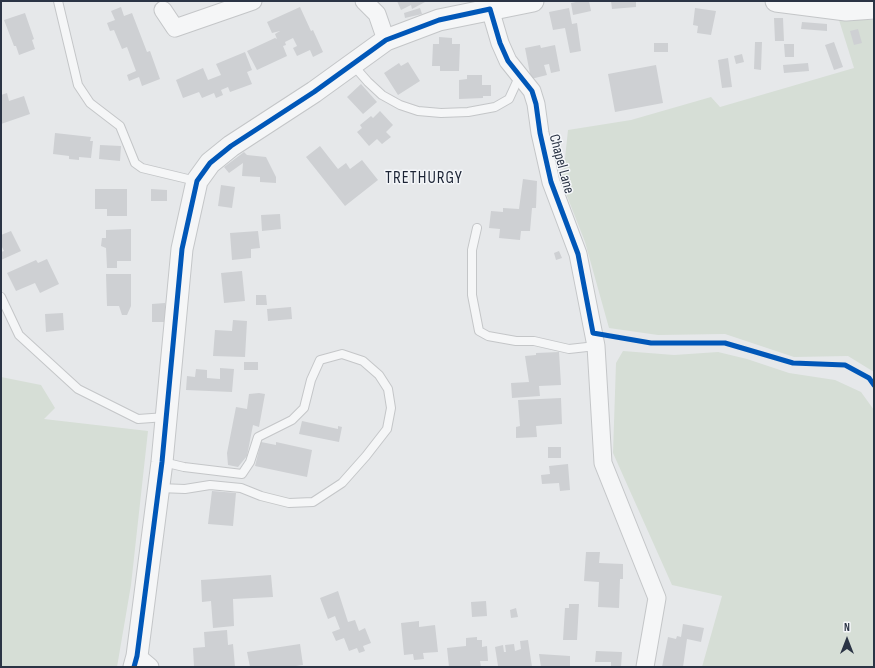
<!DOCTYPE html>
<html>
<head>
<meta charset="utf-8">
<style>
  body { margin:0 }
  #map { position:relative; width:875px; height:668px; overflow:hidden; background:#e6e8ea; font-family:"Sofia Sans Condensed",sans-serif }
  canvas { display:block }
  .frame { position:absolute; inset:0; border:2px solid #2b3445; pointer-events:none }
  .north { position:absolute; left:827px; top:620px; width:40px; height:40px; -webkit-text-stroke:3px #f4f6f9; paint-order:stroke; rotate:0deg; font-size:11px; font-weight:700; line-height:16px; text-align:center; color:#2b3445 }
  .north::after { content:''; display:block; margin:auto; width:14px; height:18px; background:#2b3445; clip-path:polygon(50% 0,100% 100%,50% 72%,0 100%) }
</style>
</head>
<body>
<div id="map">
<canvas width="875" height="668"></canvas>
<div class="frame"></div>
<div class="north">N</div>
</div>
<script>
const ctx = document.querySelector('canvas').getContext('2d');
ctx.lineJoin = 'round';
function fill(path, color) { ctx.fillStyle = color; ctx.fill(path, 'evenodd'); }
const poly = rows => new Path2D(rows.map(r => 'M' + r).join(''));
function stroke(path, color, width, dash) { ctx.strokeStyle = color; ctx.lineWidth = width; ctx.lineCap = dash ? 'butt' : 'round'; ctx.setLineDash(dash || []); ctx.stroke(path); }
function drawText(font, color, halo, rows, align = 'center') {
  ctx.font = font + ' "Sofia Sans Condensed",sans-serif'; ctx.lineWidth = 3; ctx.setLineDash([]); ctx.textBaseline = 'middle'; ctx.strokeStyle = halo; ctx.fillStyle = color; for (const [text, x, y, turn = 0] of rows) {
    ctx.save(); ctx.translate(x, y); ctx.rotate((+turn || 0) * Math.PI / 180); ctx.textAlign = isNaN(turn) ? turn : align; if (halo) ctx.strokeText(text, 0, 0); ctx.fillText(text, 0, 0); ctx.restore();
  }
}
fill(poly([
  [839,20,874,20,874,372,848,356,794,357,725,334,658,335,609,328,585,242,558,173,564,168,568,130,631,120,711,97,720,107,854,68],
  [623,351,674,355,718,352,747,359,789,373,835,380,861,392,874,410,874,667,702,667,722,596,672,585,613,453,616,363],
  [1,377,41,385,55,408,44,419,148,431,131,585,117,667,1,667]
]), '#d6ded6');
fill(poly([
  [397,1,424,1,425,2,412,9,411,5,401,10],
  [581,1,589,1,591,11,573,15,571,3],
  [611,1,636,1,636,7,612,9],
  [121,7,124,16,132,13,147,52,150,51,160,79,142,86,139,77,129,81,127,75,136,71,127,47,122,49,114,30,110,31,107,23,115,20,111,11],
  [300,7,311,31,313,30,323,52,313,57,310,50,297,56,293,48,297,46,293,38,285,42,286,45,283,46,287,56,257,70,247,51,275,38,277,39,275,34,280,31,272,33,267,22],
  [420,8,422,14,405,18,404,13],
  [569,8,572,24,577,23,581,51,570,53,565,28,553,30,549,12],
  [695,8,716,11,711,35,697,33,698,26,693,25],
  [25,13,34,39,32,40,35,49,19,55,16,46,14,46,4,20],
  [774,18,783,18,784,41,775,41],
  [802,22,827,24,827,31,801,29],
  [858,29,862,43,854,45,850,31],
  [439,37,452,38,452,44,460,44,459,71,440,71,440,66,432,66,433,44,439,44],
  [755,42,762,42,761,70,754,69],
  [834,42,843,67,834,70,825,45],
  [654,43,668,43,668,52,654,52],
  [784,44,794,44,794,57,785,57],
  [540,45,541,48,555,45,560,71,551,73,549,64,544,65,547,75,531,79,525,48],
  [245,52,252,70,247,72,252,84,230,92,228,87,221,90,223,95,216,98,214,93,202,98,199,92,183,98,176,80,203,68,208,80,221,75,216,64],
  [742,54,744,62,736,64,734,56],
  [728,58,732,87,722,88,718,60],
  [408,62,420,81,398,95,384,73,399,63,401,66],
  [808,63,809,71,784,73,783,65],
  [656,65,663,103,615,112,608,74],
  [467,75,482,75,482,85,491,85,491,96,483,96,483,98,459,99,459,80,467,79],
  [361,84,377,102,363,114,347,97],
  [7,93,9,101,24,96,30,114,1,124,1,95],
  [380,111,393,125,386,132,391,137,382,144,377,139,369,146,357,132,362,128,360,125,371,116,373,118],
  [55,133,91,137,90,141,93,141,91,158,79,157,79,160,69,159,69,156,53,154],
  [100,145,121,146,120,161,99,159],
  [320,146,338,169,346,163,350,169,362,160,378,180,345,206,306,157],
  [244,152,247,155,266,157,276,177,276,183,260,182,260,177,242,176,243,163,229,173,224,167],
  [523,179,537,181,536,208,532,208,530,231,521,231,520,240,499,238,500,229,489,228,491,211,503,212,503,208,519,209],
  [221,185,235,187,232,208,218,206],
  [95,189,127,189,127,216,107,216,107,209,95,209],
  [151,189,167,190,167,201,151,201],
  [280,214,281,229,262,231,261,215],
  [131,229,131,261,117,261,117,268,107,268,106,248,101,246,102,238,106,238,106,230],
  [11,231,21,251,1,260,1,252,4,251,1,245,1,235],
  [258,231,260,248,251,249,251,258,232,260,230,233],
  [559,251,562,258,556,260,554,253],
  [47,259,59,284,40,293,35,283,16,291,7,273,36,260,38,263],
  [242,271,245,301,224,303,221,273],
  [106,274,131,274,131,306,127,315,122,315,119,306,107,306],
  [256,295,266,295,267,305,256,305],
  [165,303,165,322,152,322,152,304],
  [291,307,292,319,268,321,267,309],
  [63,313,64,330,46,332,45,314],
  [233,320,247,321,245,357,213,356,215,330,232,331],
  [559,352,561,385,539,386,540,396,512,398,511,383,529,382,525,356,536,355,536,353],
  [244,362,258,362,258,370,244,370],
  [220,368,234,369,232,392,186,390,187,376,195,377,196,369,207,370,207,378,220,379],
  [259,393,265,394,259,427,253,425,247,456,238,467,228,465,227,453,236,407,247,409,249,394],
  [561,398,562,424,536,426,537,437,516,438,516,427,520,426,518,400],
  [302,421,338,429,338,426,342,427,339,442,299,434],
  [261,442,276,445,276,442,312,450,307,477,255,466],
  [548,447,561,447,561,458,548,458],
  [568,464,570,490,560,491,559,483,542,484,541,475,550,474,549,466],
  [212,491,236,493,233,526,208,524],
  [586,552,600,552,599,563,623,564,623,579,620,579,619,608,598,607,599,582,584,581],
  [271,575,273,597,233,599,234,626,213,628,211,601,202,602,201,580],
  [338,591,348,622,355,620,359,631,365,628,371,643,363,646,365,651,359,653,357,648,349,651,344,638,336,641,332,632,340,629,335,616,328,619,320,598],
  [486,601,487,616,472,617,471,602],
  [569,604,579,604,577,640,563,640,565,608,569,608],
  [516,608,518,617,511,618,510,610],
  [419,621,419,627,435,625,438,652,423,653,424,659,414,660,413,654,404,655,401,623],
  [683,624,704,628,701,642,687,639,683,667,662,667,668,637,676,639,677,636,681,637],
  [227,630,228,645,233,644,235,667,194,667,193,648,205,647,204,632],
  [477,637,477,640,482,640,482,647,487,646,488,661,480,661,481,667,449,667,447,648,466,646,466,638],
  [528,640,532,667,498,666,495,647,503,645,504,652,506,652,505,645,514,644,515,651,521,649,520,641],
  [300,644,303,665,289,667,250,667,247,652],
  [596,651,622,652,621,667,611,667,611,662,595,662],
  [539,654,570,656,570,667,541,667]
]), '#ced0d3');
const service = poly([
  [58,1,78,85,90,103,120,126,135,163,142,168,196,181],
  [353,65,368,82,382,95,400,105,418,111,441,113,468,112,495,107,509,99,520,75],
  [477,228,472,250,472,295,479,331,488,336,516,341,534,341,569,349,596,346],
  [1,297,19,335,78,389,138,419,166,417],
  [159,488,185,489,210,485,241,488,261,496,289,503,313,502,342,483,366,456,387,429,391,408,388,389,379,375,363,361,342,354,320,360,311,380,304,408,292,420,258,437,250,462,242,474,184,467,163,462]
]);
const minor = poly([
  [364,1,377,14,386,40],
  [490,9,500,43,508,61,532,91,536,104,540,133,551,182,578,254,596,346,603,463,657,598,645,667],
  [163,10,175,28,253,1],
  [137,656,150,667]
]);
const tertiary = poly([
  [776,1,846,10,874,8],
  [134,667,137,656,162,462,182,249,197,181,210,163,231,146,314,92,386,40,439,20,533,1]
]);
stroke(service, '#c4c6c8', 10);
stroke(minor, '#c4c6c8', 19);
stroke(tertiary, '#c4c6c8', 23);
stroke(service, '#f5f6f7', 8);
stroke(minor, '#f5f6f7', 17);
stroke(tertiary, '#f5f6f7', 21);
stroke(poly([
  [134,667,137,656,162,462,182,249,197,181,210,163,231,146,314,92,386,40,439,20,490,9,500,43,508,61,532,91,536,104,540,133,551,182,578,254,593,333,651,343,725,343,793,363,845,365,869,378,874,385]
]), '#0057b8', 5);
drawText('15px', '#2b3445', '#f4f6f9', [
  ["Chapel Lane",561,164,75]
]);
ctx.letterSpacing = '1px';
drawText('17px', '#1d2536', '#f4f6f9', [
  ["TRETHURGY",424,179]
]);
ctx.letterSpacing = '0px';
</script>
</body>
</html>
